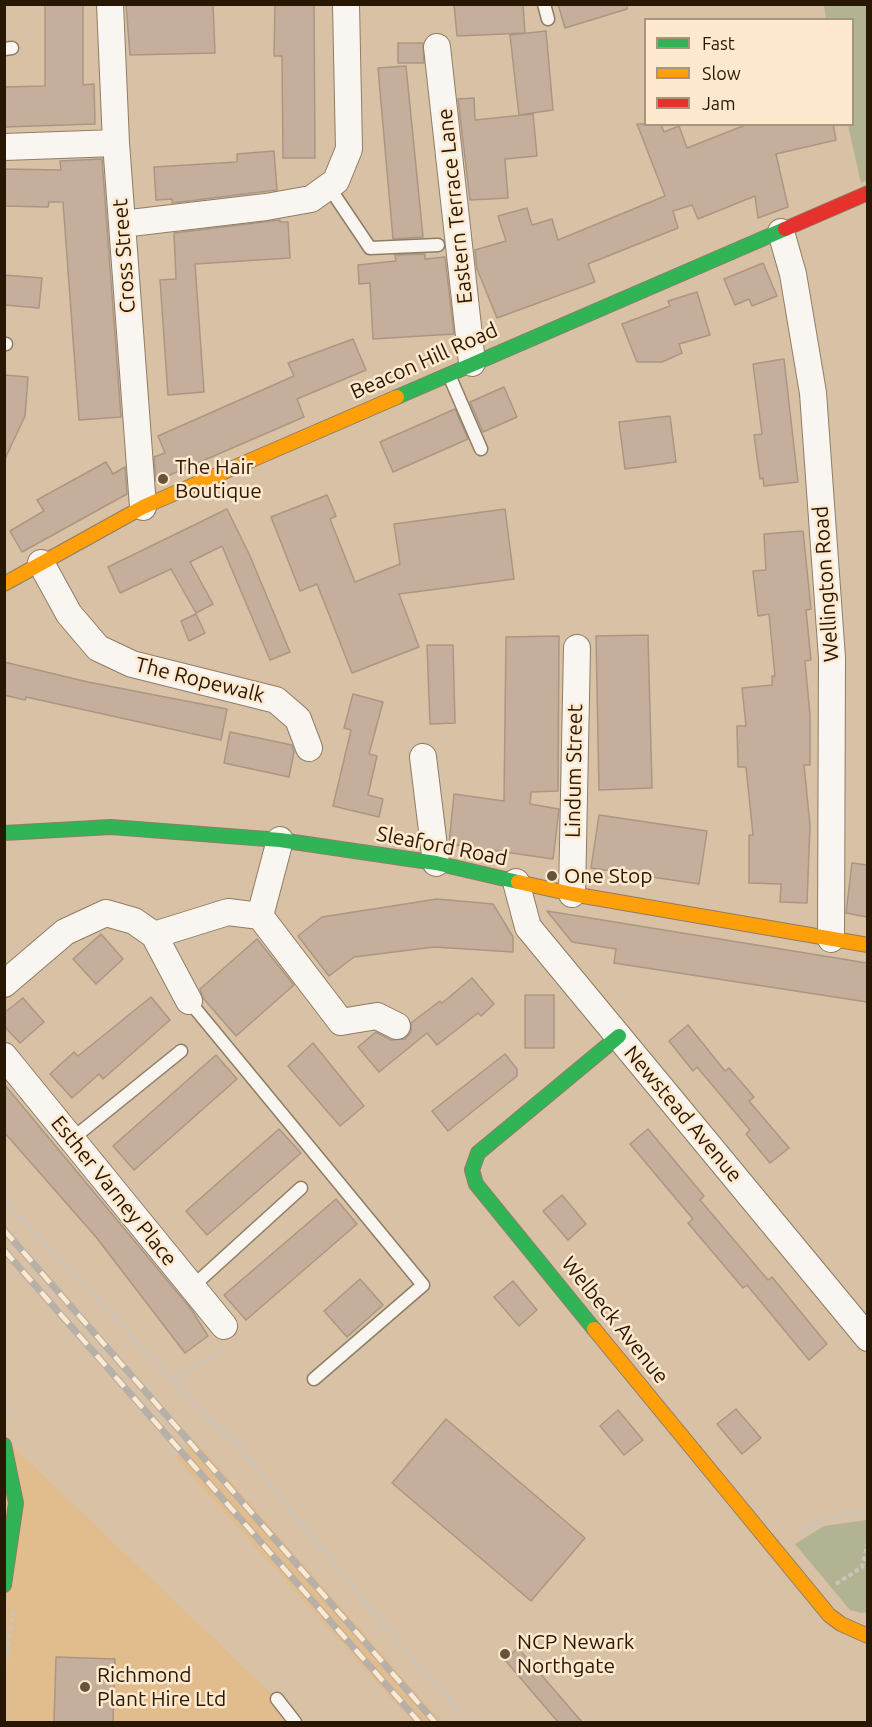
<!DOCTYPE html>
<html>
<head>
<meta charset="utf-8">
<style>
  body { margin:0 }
  #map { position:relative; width:872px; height:1727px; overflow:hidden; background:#d8c1a4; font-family:Ubuntu,sans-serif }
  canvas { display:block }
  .frame { position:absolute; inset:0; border:6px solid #281803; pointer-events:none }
  .legend { position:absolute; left:644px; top:18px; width:210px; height:108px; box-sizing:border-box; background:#ffe9ce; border:2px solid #a9957d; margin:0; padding:8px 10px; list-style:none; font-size:18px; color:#281803 }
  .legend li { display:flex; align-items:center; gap:12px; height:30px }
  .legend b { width:30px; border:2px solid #a9957d }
</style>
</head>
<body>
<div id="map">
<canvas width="872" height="1727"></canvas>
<div class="frame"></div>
<ul class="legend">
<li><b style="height:8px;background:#30b455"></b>Fast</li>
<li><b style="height:8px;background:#ff9f0a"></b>Slow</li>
<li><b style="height:8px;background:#e5322d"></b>Jam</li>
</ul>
</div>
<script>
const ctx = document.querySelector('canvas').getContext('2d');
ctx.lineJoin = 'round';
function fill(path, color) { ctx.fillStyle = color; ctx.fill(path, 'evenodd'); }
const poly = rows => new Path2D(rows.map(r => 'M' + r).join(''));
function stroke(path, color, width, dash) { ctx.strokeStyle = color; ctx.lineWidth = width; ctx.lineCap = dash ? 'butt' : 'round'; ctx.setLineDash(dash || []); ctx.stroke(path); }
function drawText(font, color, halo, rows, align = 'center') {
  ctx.font = font + ' Ubuntu,sans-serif'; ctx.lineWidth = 5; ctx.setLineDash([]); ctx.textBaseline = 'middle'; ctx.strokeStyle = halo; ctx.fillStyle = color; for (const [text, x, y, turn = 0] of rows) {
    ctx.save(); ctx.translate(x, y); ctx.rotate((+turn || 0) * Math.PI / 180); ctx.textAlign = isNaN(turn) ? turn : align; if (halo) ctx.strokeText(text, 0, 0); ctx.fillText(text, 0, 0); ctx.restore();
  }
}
fill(poly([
  [5,1439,301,1722,5,1722],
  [196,1441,277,1534,442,1722,412,1722,175,1457]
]), '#e1bd8e');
fill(poly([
  [824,5,867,5,868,180,861,183,848,125,852,124,852,20,826,19],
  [867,1520,867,1612,862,1613,850,1610,795,1544,824,1526]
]), '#b2b393');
const building = poly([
  [45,4,83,4,83,85,94,84,95,124,4,127,4,87,45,86,45,4],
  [126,4,213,4,215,53,130,55,126,4],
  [275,4,314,4,315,158,283,158,282,56,274,56,275,4],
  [454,4,523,4,525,33,457,36,454,4],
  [558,4,627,4,627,9,565,28,558,4],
  [546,31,553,110,519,115,510,35,546,31],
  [398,43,423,43,424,63,398,63,398,43],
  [406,66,423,237,393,239,378,68,406,66],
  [474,98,475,120,533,114,537,156,505,159,508,198,470,200,458,99,474,98],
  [637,124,661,124,664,132,679,126,687,148,748,124,833,124,836,140,776,154,788,207,758,218,755,196,698,219,692,205,673,211,678,228,588,264,595,282,497,318,477,269,475,250,506,241,498,216,527,208,532,225,552,219,558,240,665,196,637,124],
  [274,151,277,190,172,203,172,199,156,200,154,167,237,162,237,154,274,151],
  [102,159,121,417,79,420,63,202,49,202,48,207,4,206,4,169,61,170,60,161,102,159],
  [280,220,280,222,288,222,290,258,195,264,204,392,168,395,160,280,176,279,174,233,280,220],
  [425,254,425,259,445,257,454,334,373,339,370,283,359,284,358,265,396,261,395,255,425,254],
  [763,263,777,296,752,306,749,299,735,305,724,279,763,263],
  [4,275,42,278,39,308,4,305,4,275],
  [697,292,710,335,679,344,682,353,662,362,637,362,622,324,670,306,668,301,697,292],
  [353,339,366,370,297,399,304,417,156,481,154,457,165,453,158,436,294,376,288,363,353,339],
  [784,359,798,482,764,486,763,478,760,479,754,435,762,434,753,364,784,359],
  [4,375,28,377,25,416,4,461,4,375],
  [504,387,517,417,483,432,470,402,504,387],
  [455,409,468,439,393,472,380,442,455,409],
  [670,416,676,462,625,469,619,422,670,416],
  [106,462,113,474,125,467,127,494,22,552,10,531,44,511,37,500,106,462],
  [327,495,336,516,330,519,355,582,400,564,394,524,505,509,514,579,399,594,419,647,352,673,317,584,300,591,271,517,327,495],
  [227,509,250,556,290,652,270,660,222,546,190,562,213,604,196,613,171,569,120,593,108,567,227,509],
  [803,531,811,609,806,610,811,660,805,661,810,715,810,765,804,765,810,825,807,903,780,902,781,884,749,883,749,835,753,835,746,767,738,767,737,726,746,726,742,688,772,685,772,676,775,676,769,614,758,616,753,571,766,570,764,534,803,531],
  [196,614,205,633,189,641,181,621,196,614],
  [648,635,652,788,599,790,596,636,648,635],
  [559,636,558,791,531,792,530,804,559,809,553,859,449,844,454,794,504,801,506,637,559,636],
  [427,645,453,645,455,723,430,724,427,645],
  [4,662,88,682,227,709,221,740,26,697,25,700,4,695,4,662],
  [353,694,383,702,369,754,377,756,368,795,383,799,379,817,333,806,351,730,344,728,353,694],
  [230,732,292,745,294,752,289,777,224,763,230,732],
  [599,815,707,831,699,884,591,868,599,815],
  [852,863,867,865,867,917,846,913,852,863],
  [437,899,493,904,513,937,513,952,434,947,354,957,329,976,298,936,322,917,437,899],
  [547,911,867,963,867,1002,614,963,616,949,572,942,547,911],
  [101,934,123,959,96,984,73,959,101,934],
  [257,939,294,985,236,1036,203,998,200,989,257,939],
  [472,978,494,1004,481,1016,478,1013,437,1045,427,1033,379,1072,358,1047,376,1032,391,1040,405,1039,411,1032,411,1023,440,1001,442,1003,472,978],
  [525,995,554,995,554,1048,525,1048,525,995],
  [151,997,170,1020,103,1079,99,1074,72,1098,50,1074,74,1052,78,1056,151,997],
  [23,998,44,1022,20,1043,4,1026,4,1013,23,998],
  [688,1025,725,1071,729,1068,754,1097,749,1101,789,1148,770,1163,746,1134,750,1130,697,1067,693,1071,669,1041,688,1025],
  [313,1043,364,1106,340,1126,288,1066,313,1043],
  [505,1054,517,1069,517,1076,448,1131,432,1111,505,1054],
  [216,1055,237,1079,134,1170,113,1146,216,1055],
  [4,1084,191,1309,208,1336,185,1353,96,1237,4,1132,4,1084],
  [279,1129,301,1153,207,1235,186,1211,279,1129],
  [648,1129,704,1196,700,1200,768,1280,772,1277,827,1344,809,1360,747,1285,743,1288,688,1223,693,1219,630,1144,648,1129],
  [562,1195,586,1224,568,1240,543,1211,562,1195],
  [336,1199,357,1224,246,1320,224,1295,336,1199],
  [360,1279,383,1305,347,1337,324,1311,360,1279],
  [513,1281,537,1310,519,1326,494,1297,513,1281],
  [736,1409,761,1438,742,1454,717,1424,736,1409],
  [618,1410,643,1440,624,1455,600,1426,618,1410],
  [446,1419,585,1538,531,1601,392,1483,446,1419],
  [518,1648,582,1722,558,1722,505,1660,518,1648],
  [56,1657,115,1659,113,1722,54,1722,56,1657]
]);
fill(building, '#c5af9c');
stroke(building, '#aa9682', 1.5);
const lane = poly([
  [544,4,548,19],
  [4,49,12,48],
  [329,187,370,248,438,245],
  [4,344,6,344],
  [449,375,481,449],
  [189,1001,423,1285,314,1379],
  [72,1139,181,1051],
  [192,1287,301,1188],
  [277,1699,295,1722]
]);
const street = poly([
  [110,4,116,143,143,507],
  [437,47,472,363],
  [4,147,116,143],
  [122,224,266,207,311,199,336,181,349,149,346,4],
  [781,232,793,274,813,393,832,658,831,939],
  [41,563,69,614,98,648,132,664,276,700,298,719,309,748],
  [423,757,436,863],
  [516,882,528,927,868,1338],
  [572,894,577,648],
  [260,916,341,1022,377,1016,397,1026],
  [4,984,65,932,106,913,134,921,154,935],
  [189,1001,154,935,228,912,260,916,280,840],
  [4,1056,224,1326]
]);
const fast = poly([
  [397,397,785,229],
  [4,833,111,827,280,840,436,863,518,882],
  [594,1329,476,1184,472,1170,478,1153,619,1036],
  [4,1445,16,1503,4,1585]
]);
const slow = poly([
  [4,584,143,507,397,397],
  [518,882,572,894,868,945],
  [594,1329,829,1615,841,1624,868,1636]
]);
const jam = poly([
  [785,229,868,193]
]);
stroke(lane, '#8e7d65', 15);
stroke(street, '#8e7d65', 28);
stroke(fast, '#8e7d65', 16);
stroke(slow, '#8e7d65', 16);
stroke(jam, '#8e7d65', 16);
stroke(poly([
  [4,1199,207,1417,236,1443,370,1608,468,1722],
  [174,1381,224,1349],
  [4,1398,13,1419],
  [798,1534,822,1520,843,1514,868,1513],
  [836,1584,862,1567,868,1542],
  [4,1675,14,1608]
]), '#cbc4bb', 4, [4.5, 3]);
stroke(lane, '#f9f6f1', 12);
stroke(street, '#f9f6f1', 26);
stroke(fast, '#30b455', 14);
stroke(slow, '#ff9f0a', 14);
stroke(jam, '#e5322d', 14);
const rail = poly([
  [4,1230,435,1722],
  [4,1250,419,1722]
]);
stroke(rail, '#b6b0a8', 7);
stroke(rail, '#ffe9ce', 4.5, [14]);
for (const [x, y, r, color] of [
  [163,479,6,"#66533b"],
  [552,876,6,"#66533b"],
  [505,1654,6,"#66533b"],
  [85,1687,6,"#66533b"]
]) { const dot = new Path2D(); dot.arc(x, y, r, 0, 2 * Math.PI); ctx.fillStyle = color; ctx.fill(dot); stroke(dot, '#ffe9ce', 2); }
drawText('21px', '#281803', '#ffe9ce', [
  ["Eastern Terrace Lane",455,206,-96],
  ["Cross Street",124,256,-94],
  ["Beacon Hill Road",424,361,-24],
  ["Wellington Road",826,584,-94],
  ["The Ropewalk",200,680,14],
  ["Lindum Street",574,771,-89],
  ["Sleaford Road",442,846,11],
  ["Newstead Avenue",683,1114,50],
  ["Esther Varney Place",114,1191,51],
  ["Welbeck Avenue",615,1320,51]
]);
drawText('21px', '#281803', '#ffe9ce', [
  ["The Hair",175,467],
  ["Boutique",175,491],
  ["One Stop",564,876],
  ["NCP Newark",517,1642],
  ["Northgate",517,1666],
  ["Richmond",97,1675],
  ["Plant Hire Ltd",97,1699]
], 'left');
</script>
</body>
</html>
